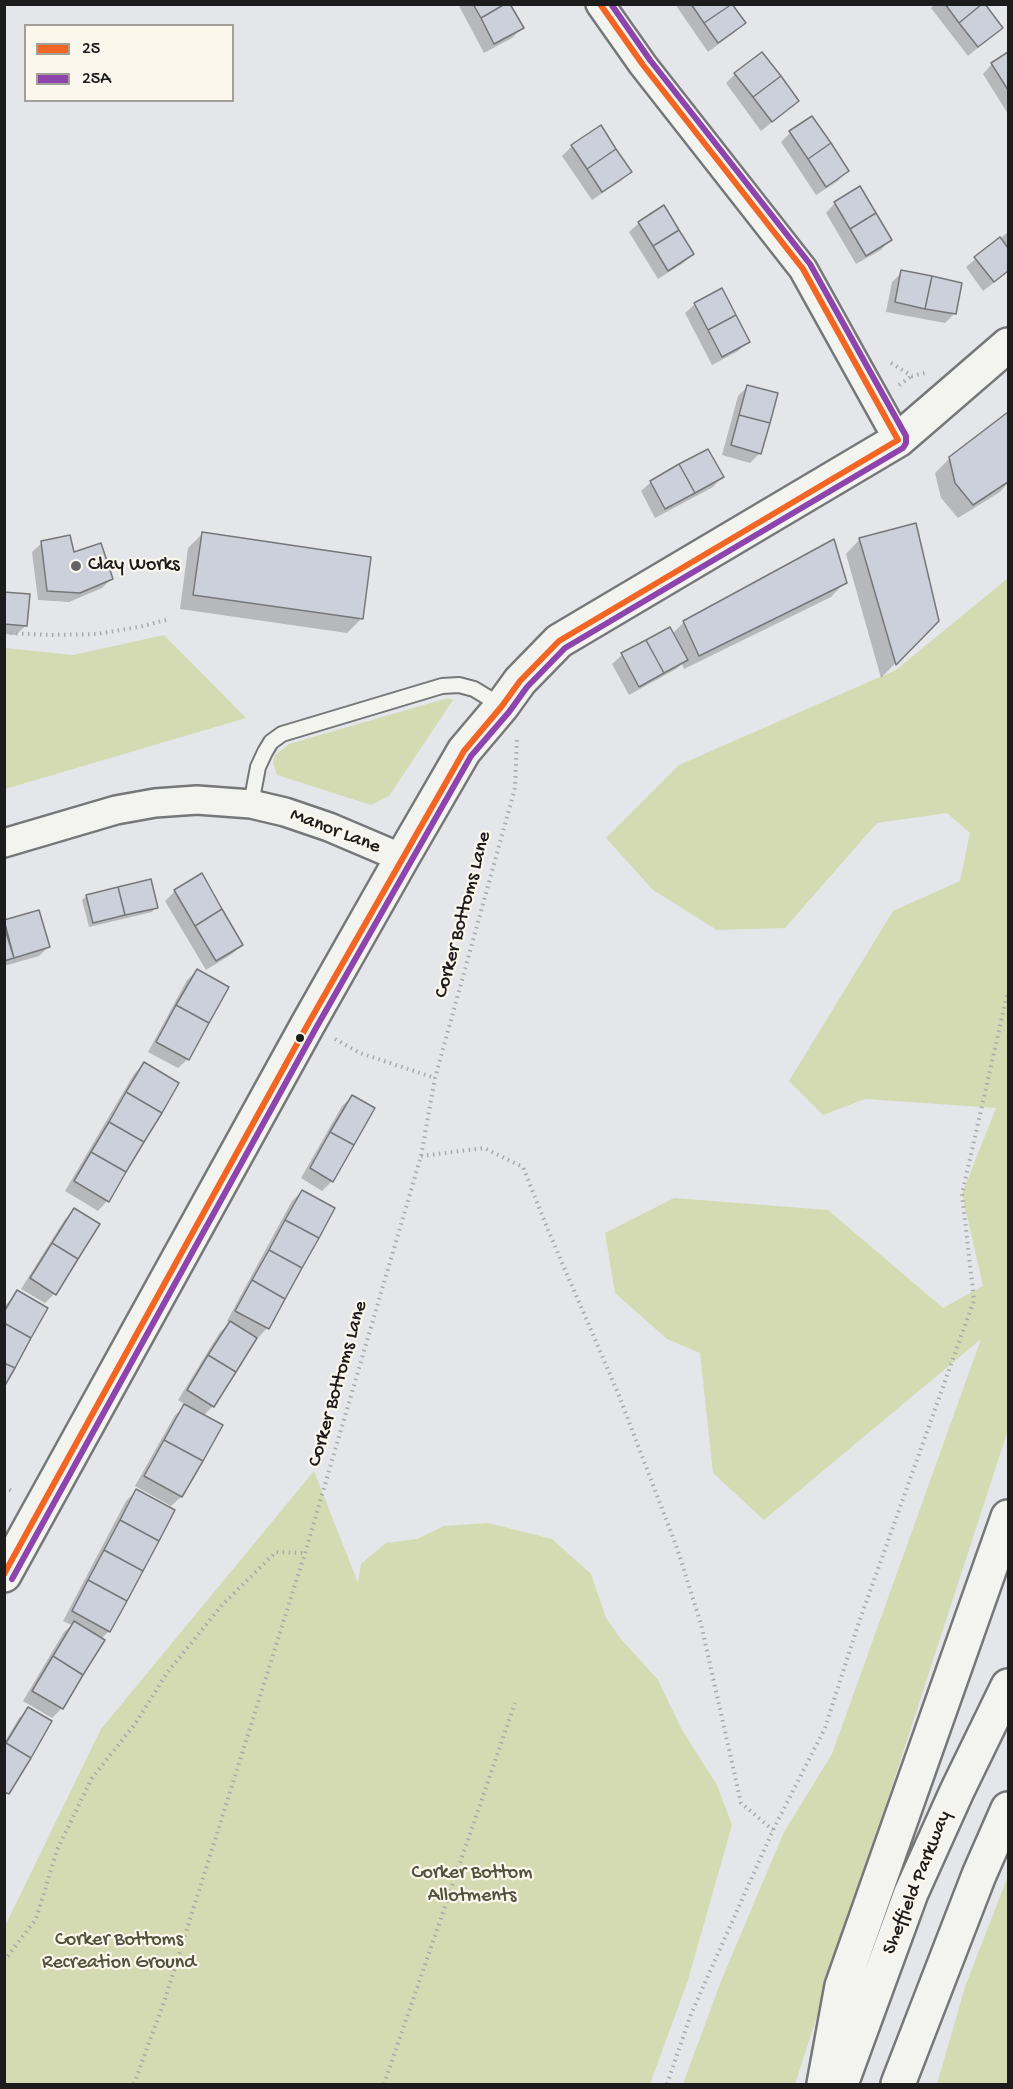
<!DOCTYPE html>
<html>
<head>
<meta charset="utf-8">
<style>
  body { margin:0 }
  #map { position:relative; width:1013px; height:2089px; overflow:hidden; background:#e4e6ea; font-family:"Gochi Hand",sans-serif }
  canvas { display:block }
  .frame { position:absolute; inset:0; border:6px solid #1c1c1c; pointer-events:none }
  .legend { position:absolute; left:24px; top:24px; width:210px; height:78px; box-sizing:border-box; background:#fbf7ec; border:2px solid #a29f99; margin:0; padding:8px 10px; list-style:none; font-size:18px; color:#1c1c1c }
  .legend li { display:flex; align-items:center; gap:12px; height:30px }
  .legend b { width:30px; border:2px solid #a29f99 }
</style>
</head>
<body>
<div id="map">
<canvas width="1013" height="2089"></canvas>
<div class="frame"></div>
<ul class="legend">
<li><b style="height:8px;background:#f26522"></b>25</li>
<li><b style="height:8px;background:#8e44ad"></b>25A</li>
</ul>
</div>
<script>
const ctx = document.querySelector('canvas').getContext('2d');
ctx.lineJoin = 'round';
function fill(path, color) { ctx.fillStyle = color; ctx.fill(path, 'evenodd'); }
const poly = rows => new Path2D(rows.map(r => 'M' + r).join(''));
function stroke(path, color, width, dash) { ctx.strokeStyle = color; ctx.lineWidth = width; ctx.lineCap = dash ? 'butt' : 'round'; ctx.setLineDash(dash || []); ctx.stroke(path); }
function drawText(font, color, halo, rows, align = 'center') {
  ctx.font = font + ' "Gochi Hand",sans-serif'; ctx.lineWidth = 4.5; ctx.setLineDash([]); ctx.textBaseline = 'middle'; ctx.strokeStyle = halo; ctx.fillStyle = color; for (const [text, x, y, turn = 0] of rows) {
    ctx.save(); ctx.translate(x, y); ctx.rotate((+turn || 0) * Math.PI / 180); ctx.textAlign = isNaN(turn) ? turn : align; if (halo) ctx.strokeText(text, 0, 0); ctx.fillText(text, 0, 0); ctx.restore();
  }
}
fill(poly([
  [1008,578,1008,1430,795,2084,683,2084,721,1981,784,1832,832,1754,981,1339,764,1520,713,1473,700,1353,667,1339,615,1293,605,1233,674,1198,828,1210,943,1308,983,1286,962,1194,996,1108,865,1099,823,1115,789,1081,893,911,960,881,970,833,947,813,877,823,785,928,717,930,653,890,606,838,679,765,896,670],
  [164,635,246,718,5,789,5,648,73,655],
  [448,698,453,700,389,796,371,805,277,775,273,763,275,755,289,744],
  [314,1471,358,1583,361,1564,386,1543,417,1539,444,1526,488,1523,552,1539,591,1574,606,1618,621,1639,658,1680,682,1730,717,1785,732,1825,688,1980,650,2084,5,2084,5,1926,101,1729],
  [1008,1876,1008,2084,937,2084,965,1987]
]), '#d4dbb2');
fill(poly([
  [458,4,509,4,522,28,512,38,484,53],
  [675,4,731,4,744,23,734,33,708,52],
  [935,4,983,4,1001,28,968,56,931,8],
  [1008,54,1008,114,983,74,992,64],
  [735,74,798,101,761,131,726,83],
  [600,127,630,172,621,181,592,200,562,156,572,146],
  [790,133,847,171,838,181,816,195,781,142],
  [835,203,890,240,881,250,856,264,826,213],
  [639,223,692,254,683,263,658,279,629,232],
  [1008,232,1008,272,983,291,966,267],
  [902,272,954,314,945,323,886,312,892,282],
  [695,304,748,342,738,351,712,365,685,313],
  [748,386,760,453,750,463,722,455,738,396],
  [1008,413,1008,483,1000,492,958,518,941,498,935,473,950,458],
  [722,477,713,487,655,518,641,491,651,482],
  [202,534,361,619,347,633,180,609,188,548],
  [860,539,937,620,881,678,846,554],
  [42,543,111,579,102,588,69,602,38,600,32,552],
  [845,582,831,597,684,669,682,664,676,669,629,695,612,664,622,655,672,634,684,622],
  [4,594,26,625,16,635,4,634],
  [175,891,242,945,232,954,206,970,165,901],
  [87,896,156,907,152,912,89,927,82,900],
  [4,922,48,947,39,956,4,966],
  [197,971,188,1059,178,1068,148,1052,187,980],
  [144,1064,177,1083,107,1201,98,1211,65,1191,134,1074],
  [352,1097,332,1181,322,1191,301,1178,342,1106],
  [302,1191,267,1328,258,1338,256,1337,213,1406,203,1416,220,1426,181,1497,171,1506,135,1486,175,1415,186,1405,178,1400,220,1332,230,1323,227,1321,292,1201],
  [75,1210,54,1294,45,1303,21,1289,65,1219],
  [17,1292,4,1383,4,1307],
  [136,1491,109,1631,101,1639,103,1640,62,1708,52,1718,23,1701,64,1632,72,1625,63,1621,126,1501],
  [29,1709,7,1793,4,1796,4,1743,19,1718]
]), '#0003');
const building = poly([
  [473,4,505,4,481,18,473,4],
  [505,4,510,4,524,28,494,44,481,18,505,4],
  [691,4,732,4,704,23,691,4],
  [732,4,746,23,718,43,704,23,732,4],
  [945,4,982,4,959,23,945,4],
  [982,4,985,4,1003,28,978,47,959,23,982,4],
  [762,52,781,76,753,97,734,73,762,52],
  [1008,52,1008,90,991,63,1008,52],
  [781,76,799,101,772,122,753,97,781,76],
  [812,116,831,143,808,159,789,131,812,116],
  [601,125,616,149,587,169,571,145,601,125],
  [831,143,849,171,826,187,808,159,831,143],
  [616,149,632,172,602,192,587,169,616,149],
  [860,186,876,213,850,229,834,202,860,186],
  [664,205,679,230,653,246,638,222,664,205],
  [876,213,892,240,866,256,850,229,876,213],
  [679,230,694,254,668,271,653,246,679,230],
  [1000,237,1008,248,1008,271,994,282,974,257,1000,237],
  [901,270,932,276,925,309,895,302,901,270],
  [932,276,962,283,956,314,925,309,932,276],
  [722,288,736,315,708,330,694,303,722,288],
  [736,315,750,342,722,357,708,330,736,315],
  [747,385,778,393,770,423,739,415,747,385],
  [1008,412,1008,482,973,505,955,483,949,457,1008,412],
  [739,415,770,423,761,454,731,445,739,415],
  [708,449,724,477,695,493,679,464,708,449],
  [679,464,695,493,665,509,650,481,679,464],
  [916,523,939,621,896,665,859,538,916,523],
  [202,532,371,557,363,619,193,595,202,532],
  [70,535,74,552,101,543,113,579,80,593,47,591,41,541,70,535],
  [834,539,847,583,699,656,683,621,834,539],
  [4,592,30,594,27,626,4,624,4,592],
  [670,627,688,660,664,673,646,640,670,627],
  [646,640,664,673,639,687,621,653,646,640],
  [202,873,222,909,195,926,174,890,202,873],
  [151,879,158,908,125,915,118,887,151,879],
  [118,887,125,915,93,923,86,895,118,887],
  [222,909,243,945,216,961,195,926,222,909],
  [39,910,50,947,14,958,4,920,39,910],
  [4,926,14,958,4,961,4,926],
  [197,969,229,987,209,1023,176,1005,197,969],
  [176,1005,209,1023,189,1060,156,1042,176,1005],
  [144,1062,179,1083,162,1113,126,1092,144,1062],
  [126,1092,162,1113,144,1142,109,1122,126,1092],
  [352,1095,375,1108,354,1145,330,1132,352,1095],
  [109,1122,144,1142,126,1172,91,1152,109,1122],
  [330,1132,354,1145,333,1182,310,1168,330,1132],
  [91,1152,126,1172,109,1202,74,1181,91,1152],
  [302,1190,335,1208,319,1238,285,1220,302,1190],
  [74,1208,100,1224,78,1259,52,1243,74,1208],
  [285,1220,319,1238,302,1268,269,1250,285,1220],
  [52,1243,78,1259,56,1295,30,1278,52,1243],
  [269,1250,302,1268,285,1299,252,1280,269,1250],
  [252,1280,285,1299,269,1329,235,1311,252,1280],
  [17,1290,48,1308,31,1338,4,1323,4,1312,17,1290],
  [230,1321,257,1338,236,1372,208,1355,230,1321],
  [4,1323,31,1338,15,1368,4,1363,4,1323],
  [208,1355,236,1372,214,1407,187,1390,208,1355],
  [4,1363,15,1368,4,1387,4,1363],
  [184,1404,223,1425,203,1461,164,1440,184,1404],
  [164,1440,203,1461,182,1497,144,1476,164,1440],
  [136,1489,175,1510,159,1541,120,1520,136,1489],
  [120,1520,159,1541,143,1571,104,1550,120,1520],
  [104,1550,143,1571,127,1601,88,1580,104,1550],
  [88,1580,127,1601,110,1632,72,1611,88,1580],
  [74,1621,105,1640,83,1675,53,1656,74,1621],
  [53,1656,83,1675,63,1709,32,1691,53,1656],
  [28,1707,52,1721,31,1758,6,1743,28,1707],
  [6,1743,31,1758,9,1794,4,1792,4,1747,6,1743]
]);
fill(building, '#cbd0da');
stroke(building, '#767779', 1.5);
const lane = poly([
  [251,804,258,767,265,752,271,742,282,734,442,686,459,685,474,689,502,706]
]);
const street = poly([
  [600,4,643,65,803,269,898,440],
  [4,843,116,810,155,803,197,800,251,804,285,812,329,827,402,858]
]);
const secondary = poly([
  [4,1575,308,1024,402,858,464,751,502,706,520,681,559,641,898,440,1008,345]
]);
const highway = poly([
  [824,2084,842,1986,1008,1517],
  [841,2084,911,1893,957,1791,1008,1686],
  [898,2084,979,1875,1008,1809]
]);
stroke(lane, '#767779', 18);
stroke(street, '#767779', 32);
stroke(secondary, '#767779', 38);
stroke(highway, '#767779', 38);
stroke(poly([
  [891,363,912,376,925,373],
  [899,385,912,376],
  [4,633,51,635,96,634,139,627,170,619],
  [335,1039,360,1053,435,1078],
  [421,1156,484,1148,523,1167,548,1230,618,1393,677,1548,701,1624,741,1803,773,1830],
  [4,1487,14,1492],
  [4,1961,36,1919,57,1850,92,1778,135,1724,167,1673,222,1605,276,1552,305,1553],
  [134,2084,165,1999,305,1553,421,1156,435,1078,515,788,517,740],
  [384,2084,515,1703],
  [667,2084,691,2014,773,1830,825,1728,858,1625,974,1300,962,1194,1008,991]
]), '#a9a9a8', 4, [1.5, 4.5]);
stroke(lane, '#f3f3f0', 14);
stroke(street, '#f3f3f0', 27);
stroke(secondary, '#f3f3f0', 33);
stroke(highway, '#f3f3f0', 33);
stroke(poly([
  [4,1574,308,1024,464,751,502,706,520,681,559,641,898,440,803,269,643,65,600,4]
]), '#f26522', 6);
stroke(poly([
  [12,1579,316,1028,471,756,509,712,527,687,565,648,903,448,906,443,906,436,810,264,650,60,611,4]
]), '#8e44ad', 6);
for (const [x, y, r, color] of [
  [76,566,6,"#626364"],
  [300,1038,5,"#1c1c1c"]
]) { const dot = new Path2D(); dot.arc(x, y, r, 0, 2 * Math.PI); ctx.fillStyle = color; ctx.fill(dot); stroke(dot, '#fbf7ec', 2); }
drawText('20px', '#1c1c1c', '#fbf7ec', [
  ["Clay Works",88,566]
], 'left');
drawText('20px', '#1c1c1c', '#fbf7ec', [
  ["Manor Lane",335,832,21],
  ["Corker Bottoms Lane",464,915,-75],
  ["Corker Bottoms Lane",339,1384,-74],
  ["Sheffield Parkway",918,1883,-68]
]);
drawText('20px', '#4f533c', '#fbf7ec', [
  ["Corker Bottom",472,1874],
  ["Allotments",472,1897],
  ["Corker Bottoms",119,1941],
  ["Recreation Ground",119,1964]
]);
</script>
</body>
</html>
